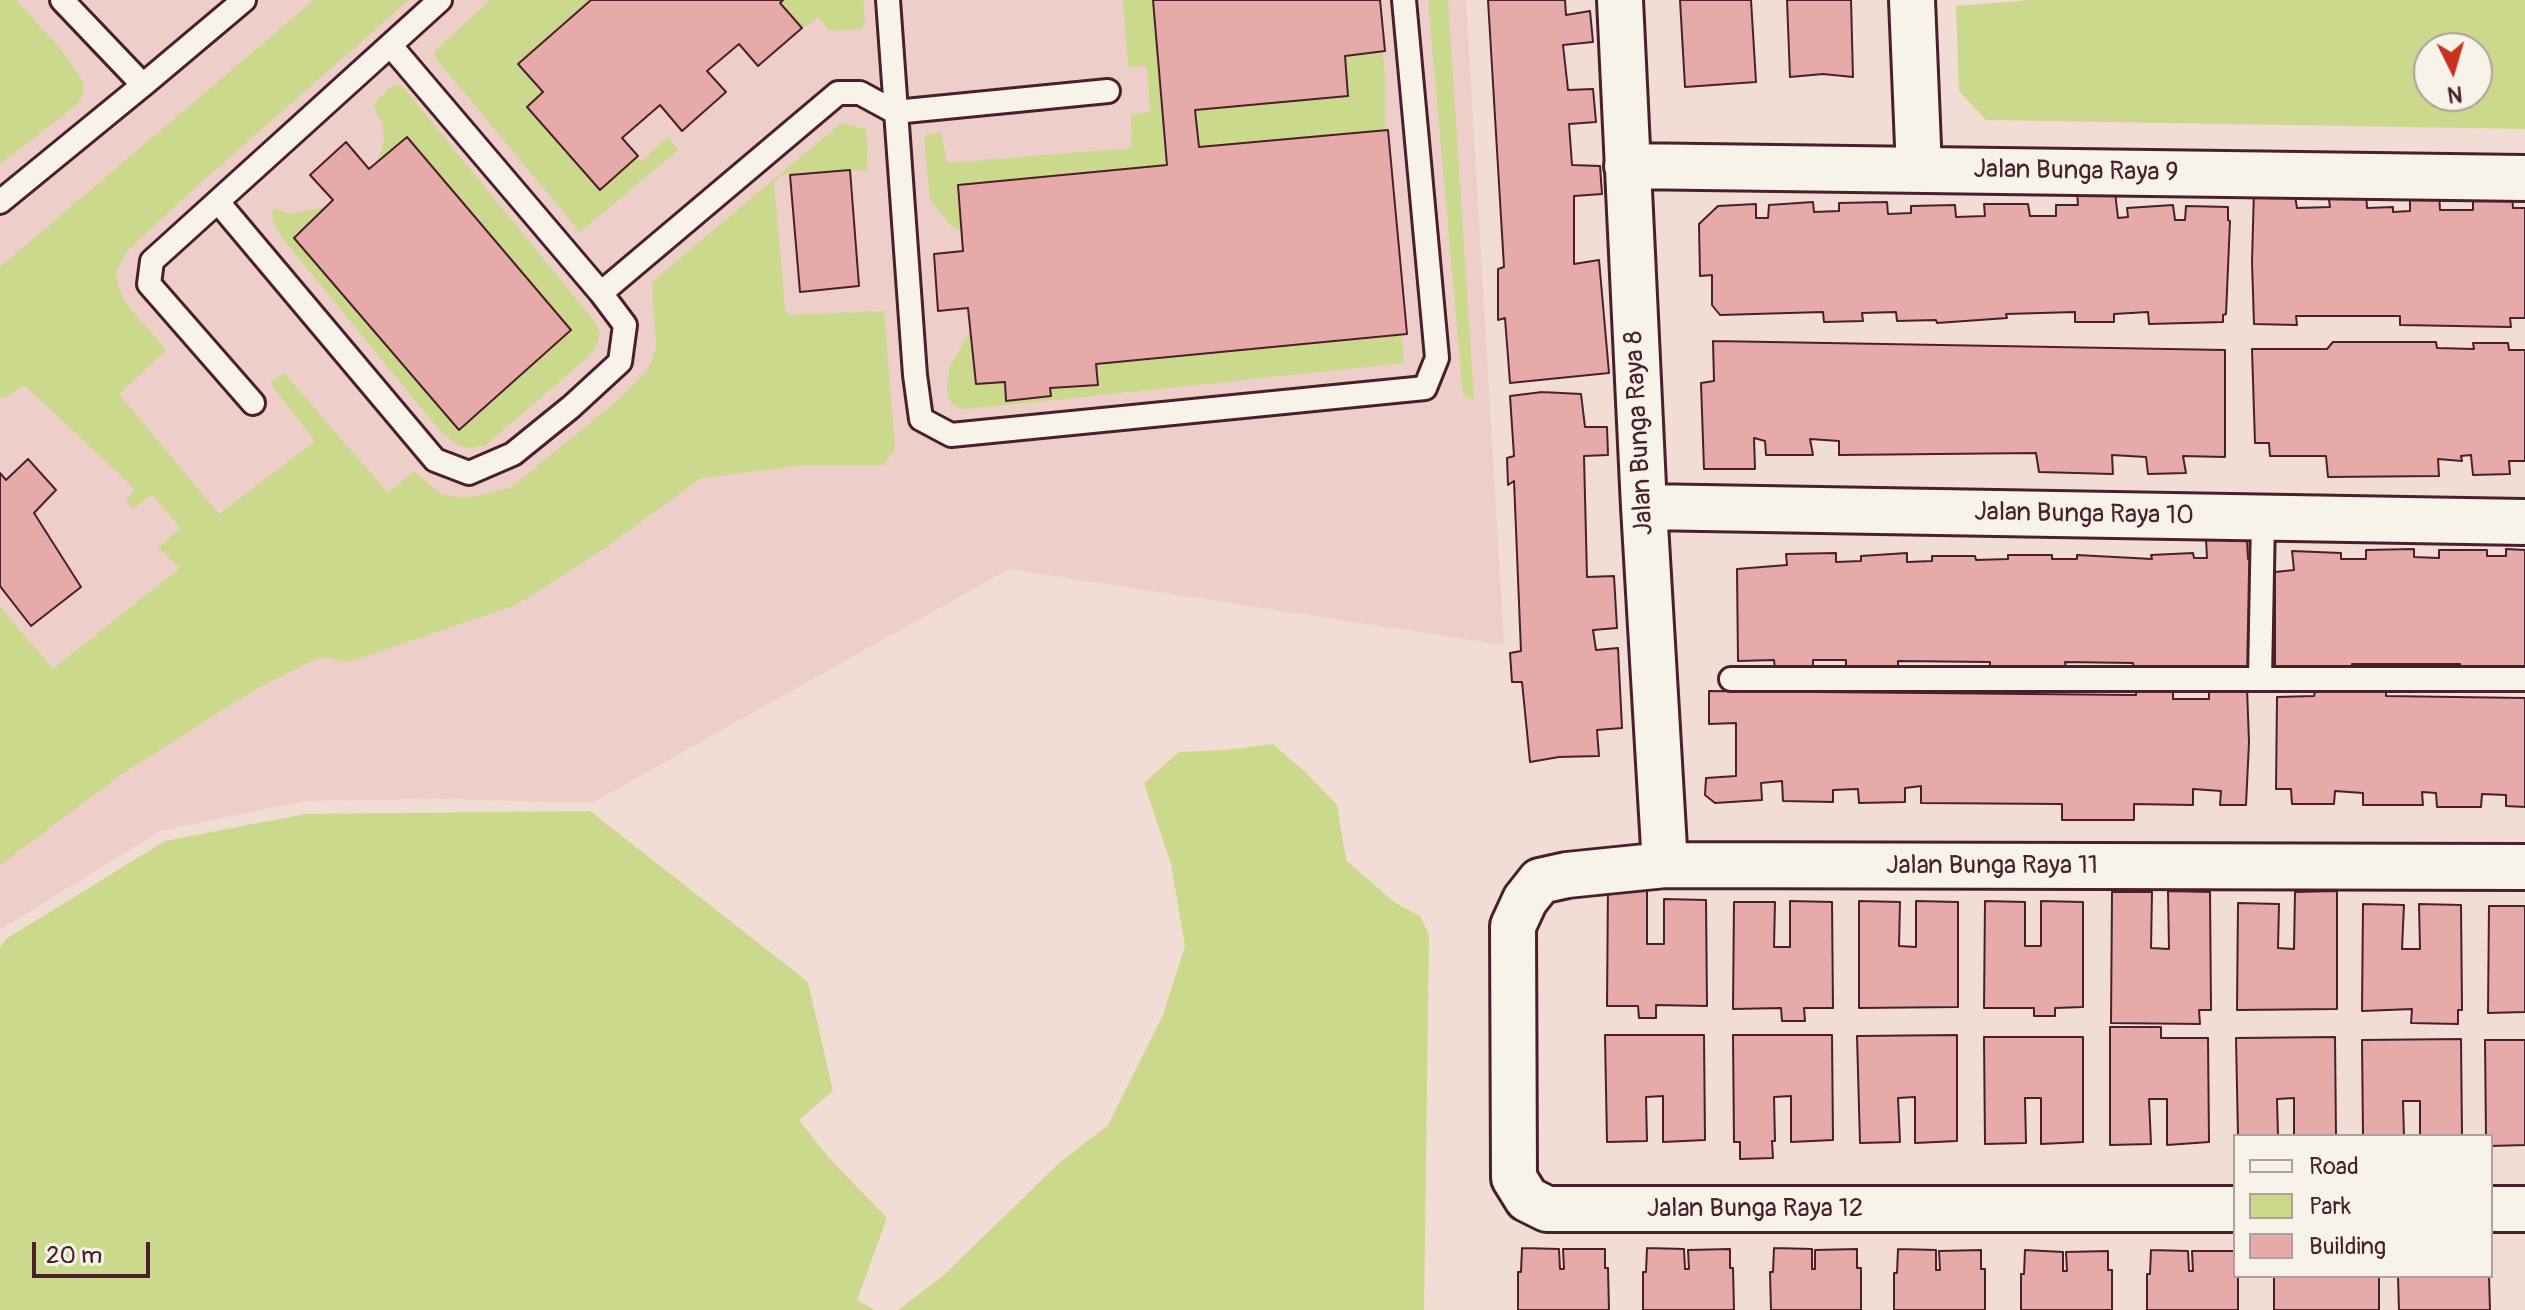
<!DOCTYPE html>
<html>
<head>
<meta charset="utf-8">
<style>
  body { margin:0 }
  #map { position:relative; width:2525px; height:1310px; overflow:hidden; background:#f2ddd5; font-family:Pangolin,sans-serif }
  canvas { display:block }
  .legend { position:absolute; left:2233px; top:1134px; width:260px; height:144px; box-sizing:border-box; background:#f7f3e8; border:2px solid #b29e9c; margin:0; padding:10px 14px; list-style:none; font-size:24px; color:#4a1f2b }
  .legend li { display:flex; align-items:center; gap:16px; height:40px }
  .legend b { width:40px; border:2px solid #b29e9c }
  .north { position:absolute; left:2413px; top:32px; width:80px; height:80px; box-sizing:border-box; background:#f7f3e8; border:2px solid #b29e9c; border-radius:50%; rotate:175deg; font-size:22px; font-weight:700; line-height:32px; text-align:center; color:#4a1f2b }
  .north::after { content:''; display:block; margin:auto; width:28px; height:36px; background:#c8321e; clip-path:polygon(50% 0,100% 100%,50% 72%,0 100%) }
  .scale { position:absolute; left:32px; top:1242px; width:118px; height:36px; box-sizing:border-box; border:4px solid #4a1f2b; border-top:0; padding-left:10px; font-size:24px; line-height:28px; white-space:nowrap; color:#4a1f2b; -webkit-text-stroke:6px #f7f3e8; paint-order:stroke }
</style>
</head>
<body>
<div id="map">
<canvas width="2525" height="1310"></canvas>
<ul class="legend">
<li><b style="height:10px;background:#f7f3e8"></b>Road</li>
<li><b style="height:22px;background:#cad98c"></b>Park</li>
<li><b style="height:22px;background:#e6aba9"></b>Building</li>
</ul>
<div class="north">N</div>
<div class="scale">20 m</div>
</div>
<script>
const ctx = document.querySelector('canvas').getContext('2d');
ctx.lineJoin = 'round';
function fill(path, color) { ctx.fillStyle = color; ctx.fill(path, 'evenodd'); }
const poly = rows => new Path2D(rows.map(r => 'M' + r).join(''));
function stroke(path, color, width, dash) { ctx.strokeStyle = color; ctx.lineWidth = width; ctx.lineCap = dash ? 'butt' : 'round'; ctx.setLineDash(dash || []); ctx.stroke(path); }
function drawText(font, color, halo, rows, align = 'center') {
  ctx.font = font + ' Pangolin,sans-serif'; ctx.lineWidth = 7; ctx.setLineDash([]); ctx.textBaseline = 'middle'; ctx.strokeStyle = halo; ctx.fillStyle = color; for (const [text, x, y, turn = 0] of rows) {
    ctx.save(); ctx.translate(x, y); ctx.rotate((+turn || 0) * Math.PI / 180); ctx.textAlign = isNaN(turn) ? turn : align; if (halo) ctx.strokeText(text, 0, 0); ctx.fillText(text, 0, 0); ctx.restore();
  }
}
fill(poly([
  [0,0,1466,0,1504,645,1009,569,592,803,440,799,304,801,160,831,0,930]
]), '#eecec8');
fill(poly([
  [0,0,16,0,59,47,81,78,84,88,81,99,74,107,0,164],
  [314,0,409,0,198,185,129,249,117,269,116,279,124,301,166,350,119,394,219,514,315,441,270,383,284,373,388,493,414,471,439,493,454,497,467,498,510,488,612,405,645,373,651,363,656,347,652,285,653,281,841,123,866,129,868,170,788,174,780,176,774,183,785,307,786,312,791,315,884,311,895,448,884,465,804,465,701,478,601,551,516,605,349,662,320,657,249,693,119,776,0,865,0,607,53,669,180,568,156,546,159,547,181,528,152,495,133,509,125,501,133,492,133,487,24,385,7,397,0,398,0,267],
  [490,0,863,0,865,22,861,29,830,31,818,17,807,26,748,37,617,131,623,153,642,161,668,137,678,150,580,232,434,56,435,51],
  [1123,0,1377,0,1385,75,1385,134,1404,363,988,407,962,409,954,405,949,399,947,389,949,369,974,324,967,235,952,226,930,200,924,139,926,135,941,132,947,163,1132,148,1131,115,1150,112,1147,66,1128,67],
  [1428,0,1448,0,1474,400,1463,395],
  [2030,0,2525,0,2525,129,1986,120,1959,91,1956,6],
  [2429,48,2477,48,2477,96,2429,96],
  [397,85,403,87,595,322,600,333,596,347,589,356,485,446,466,448,456,444,442,433,283,239,273,221,272,211,274,208,289,214,334,205,372,174,384,143,383,124,375,110,374,104,392,86],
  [1273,744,1305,772,1337,805,1346,860,1394,902,1420,916,1429,935,1424,1310,898,1310,944,1275,1058,1164,1108,1125,1163,1015,1185,946,1171,864,1144,783,1179,752,1226,750],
  [590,811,808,982,833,1091,799,1120,829,1158,887,1218,857,1300,875,1310,0,1310,0,947,6,939,165,841,305,814]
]), '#cad98c');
const building = poly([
  [591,0,783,0,780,3,802,28,758,66,739,44,707,71,726,92,682,131,660,105,622,138,638,156,600,190,527,107,543,92,518,64,591,0],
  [1153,0,1380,0,1385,51,1345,56,1348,96,1195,110,1199,147,1388,130,1407,334,1096,364,1098,385,1050,388,1051,396,1006,401,1005,382,976,384,968,308,938,311,934,254,963,251,958,185,1167,165,1153,0],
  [1488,0,1565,0,1566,15,1590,11,1593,42,1563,45,1568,90,1593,89,1596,122,1569,124,1572,165,1600,166,1602,194,1574,196,1574,264,1599,260,1609,373,1510,383,1505,318,1498,320,1498,269,1504,267,1488,0],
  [1680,0,1751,0,1756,82,1685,87,1680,0],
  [1787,0,1851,0,1853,77,1823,74,1790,77,1787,0],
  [407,137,571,330,459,430,294,238,333,200,310,175,346,142,369,169,407,137],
  [850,170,859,286,800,292,790,175,850,170],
  [2254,189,2294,190,2297,208,2330,207,2328,193,2366,191,2367,208,2393,207,2393,212,2410,211,2410,194,2439,192,2440,210,2473,210,2473,192,2512,193,2513,208,2525,208,2525,318,2510,318,2511,327,2400,325,2400,316,2296,316,2297,325,2254,324,2252,262,2254,189],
  [2077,191,2115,192,2118,218,2128,217,2127,208,2173,205,2175,220,2185,220,2186,206,2228,207,2228,220,2230,221,2226,314,2223,315,2223,322,2149,324,2148,312,2114,314,2114,322,2075,322,2075,312,2006,314,2007,318,1937,323,1936,320,1897,321,1896,312,1862,313,1863,321,1824,322,1823,312,1720,315,1712,305,1712,275,1700,276,1699,224,1718,206,1756,204,1756,218,1768,218,1769,205,1813,202,1814,212,1839,211,1839,203,1887,202,1888,214,1911,213,1911,206,1955,205,1956,217,1985,216,1984,204,2028,204,2030,216,2056,216,2056,205,2078,205,2077,191],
  [1713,341,2225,350,2225,457,2183,456,2186,473,2148,474,2146,457,2112,455,2113,474,2039,472,2036,453,1839,455,1839,441,1810,439,1813,455,1766,455,1765,441,1754,438,1755,469,1704,469,1701,383,1714,381,1713,341],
  [2333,342,2436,342,2437,348,2474,349,2473,343,2508,343,2509,350,2525,350,2525,461,2509,461,2510,474,2473,475,2471,455,2461,456,2462,461,2438,459,2439,476,2328,477,2326,456,2270,456,2269,443,2255,443,2252,349,2327,349,2333,342],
  [1542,392,1581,394,1585,427,1607,427,1608,455,1584,456,1587,577,1614,576,1617,628,1593,630,1596,650,1618,648,1622,728,1597,730,1599,756,1559,757,1530,762,1522,682,1512,682,1510,653,1521,651,1514,481,1508,485,1507,458,1514,456,1510,396,1542,392],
  [28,459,56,490,34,513,81,587,31,626,0,586,0,473,6,480,28,459],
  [2206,539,2247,541,2248,559,2250,558,2248,671,2134,671,2133,663,2065,662,2066,669,1990,671,1990,662,1898,661,1898,668,1846,668,1846,660,1813,660,1813,670,1775,669,1774,660,1738,661,1737,569,1787,565,1786,554,1836,553,1836,562,1861,561,1861,556,1907,553,1907,562,1932,561,1932,556,1975,556,1976,560,2008,559,2008,555,2052,555,2052,559,2077,559,2077,555,2152,559,2151,555,2193,553,2194,558,2207,558,2206,539],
  [2414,549,2414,557,2439,558,2439,550,2487,550,2487,556,2506,556,2506,549,2525,550,2525,673,2461,673,2460,664,2352,664,2352,672,2275,671,2275,572,2294,570,2292,551,2341,553,2341,559,2366,559,2366,550,2414,549],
  [2173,688,2173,699,2209,699,2209,689,2247,688,2249,742,2246,805,2220,805,2221,791,2193,789,2193,805,2134,804,2134,820,2062,820,2062,804,1921,803,1921,786,1905,788,1905,802,1859,803,1858,789,1833,790,1833,802,1783,801,1782,781,1761,783,1762,800,1715,803,1705,795,1706,778,1736,776,1736,723,1709,724,1709,691,2136,695,2136,689,2173,688],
  [2315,692,2386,692,2386,696,2525,698,2525,807,2506,806,2506,795,2482,794,2481,807,2437,807,2436,793,2422,792,2423,805,2363,805,2363,793,2335,791,2334,804,2292,804,2291,789,2276,789,2277,697,2314,696,2315,692],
  [1608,884,1647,885,1647,944,1664,944,1664,899,1706,900,1707,1006,1656,1005,1656,1018,1639,1018,1638,1006,1607,1006,1608,884],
  [2168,891,2210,892,2211,1010,2199,1010,2200,1024,2111,1023,2112,892,2152,892,2151,948,2169,949,2168,891],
  [2337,891,2337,1009,2237,1010,2238,903,2279,904,2278,948,2294,949,2295,892,2337,891],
  [1790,901,1832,902,1833,1008,1804,1008,1805,1021,1782,1021,1781,1008,1733,1009,1734,902,1775,902,1774,947,1790,947,1790,901],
  [1859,901,1900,902,1899,946,1916,947,1916,901,1958,902,1958,1007,1859,1008,1859,901],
  [1985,901,2025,902,2025,946,2041,946,2041,901,2083,902,2083,1007,2055,1008,2055,1016,2034,1016,2034,1008,1984,1008,1985,901],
  [2363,904,2404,905,2402,949,2420,949,2419,904,2461,905,2462,1010,2458,1010,2458,1024,2411,1023,2412,1009,2362,1011,2363,904],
  [2489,906,2525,906,2525,1012,2488,1013,2489,906],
  [2110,1027,2161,1027,2161,1038,2208,1038,2209,1142,2167,1145,2167,1099,2149,1099,2151,1144,2110,1145,2110,1027],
  [1605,1035,1704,1035,1705,1140,1663,1142,1663,1096,1646,1097,1647,1141,1607,1142,1605,1035],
  [1733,1035,1832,1035,1833,1140,1791,1142,1791,1096,1774,1097,1775,1141,1772,1141,1773,1158,1740,1159,1740,1142,1734,1142,1733,1035],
  [1957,1035,1957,1141,1915,1143,1915,1097,1898,1098,1900,1142,1860,1143,1857,1036,1957,1035],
  [1984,1037,2083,1037,2083,1142,2041,1144,2041,1098,2025,1098,2026,1143,1985,1144,1984,1037],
  [2335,1037,2336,1136,2294,1136,2294,1098,2277,1099,2278,1136,2238,1136,2236,1038,2335,1037],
  [2461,1039,2462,1136,2420,1136,2420,1101,2403,1101,2404,1136,2363,1136,2362,1040,2461,1039],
  [2485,1040,2525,1040,2525,1145,2491,1146,2491,1136,2486,1136,2485,1040],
  [1522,1248,1559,1249,1560,1269,1564,1269,1563,1249,1605,1249,1605,1268,1608,1268,1609,1310,1518,1310,1518,1272,1521,1272,1522,1248],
  [1647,1248,1684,1249,1685,1269,1689,1269,1688,1250,1730,1249,1730,1268,1733,1268,1734,1310,1643,1310,1643,1272,1646,1272,1647,1248],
  [1774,1248,1812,1249,1812,1269,1815,1269,1815,1250,1857,1249,1857,1268,1861,1268,1861,1310,1771,1310,1770,1272,1773,1272,1774,1248],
  [1898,1249,1936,1250,1936,1270,1940,1270,1939,1251,1981,1250,1981,1269,1985,1269,1985,1310,1894,1310,1894,1273,1897,1273,1898,1249],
  [2025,1250,2063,1252,2063,1271,2067,1271,2066,1252,2108,1251,2108,1270,2112,1270,2112,1310,2021,1310,2021,1274,2024,1274,2025,1250],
  [2151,1250,2188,1251,2189,1271,2193,1271,2192,1251,2234,1251,2235,1276,2238,1276,2238,1310,2147,1310,2147,1274,2150,1274,2151,1250],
  [2274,1276,2379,1276,2379,1310,2274,1310,2274,1276],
  [2398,1276,2489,1276,2490,1310,2399,1310,2398,1276]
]);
fill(building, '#e6aba9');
stroke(building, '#4a1f2b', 2);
const service = poly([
  [62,0,143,85,244,0],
  [888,0,915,375,921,419,951,435,1425,388,1437,358,1404,0],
  [391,46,601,293],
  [0,202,143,85],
  [218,202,435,460,469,473,513,454,571,407,620,362,625,325,601,293,838,93,860,93,895,112,1108,91],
  [253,403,149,284,152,261,440,0],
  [1731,679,2525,679],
  [2260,679,2263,518]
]);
const minor = poly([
  [1620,0,1644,507,1665,865],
  [1912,0,1919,170],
  [1627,166,2525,178],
  [1644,507,2525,522],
  [2235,1209,1547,1209,1527,1199,1514,1178,1513,926,1525,900,1540,881,1567,875,1665,865,2525,867],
  [2491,1209,2525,1209]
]);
stroke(service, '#4a1f2b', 28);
stroke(minor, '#4a1f2b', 50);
stroke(service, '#f7f3e8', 22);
stroke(minor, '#f7f3e8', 44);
drawText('26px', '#4a1f2b', '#f7f3e8', [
  ["Jalan Bunga Raya 9",2076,172,1],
  ["Jalan Bunga Raya 8",1640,433,-93],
  ["Jalan Bunga Raya 10",2084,515,1],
  ["Jalan Bunga Raya 11",1992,866],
  ["Jalan Bunga Raya 12",1755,1209]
]);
</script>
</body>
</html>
